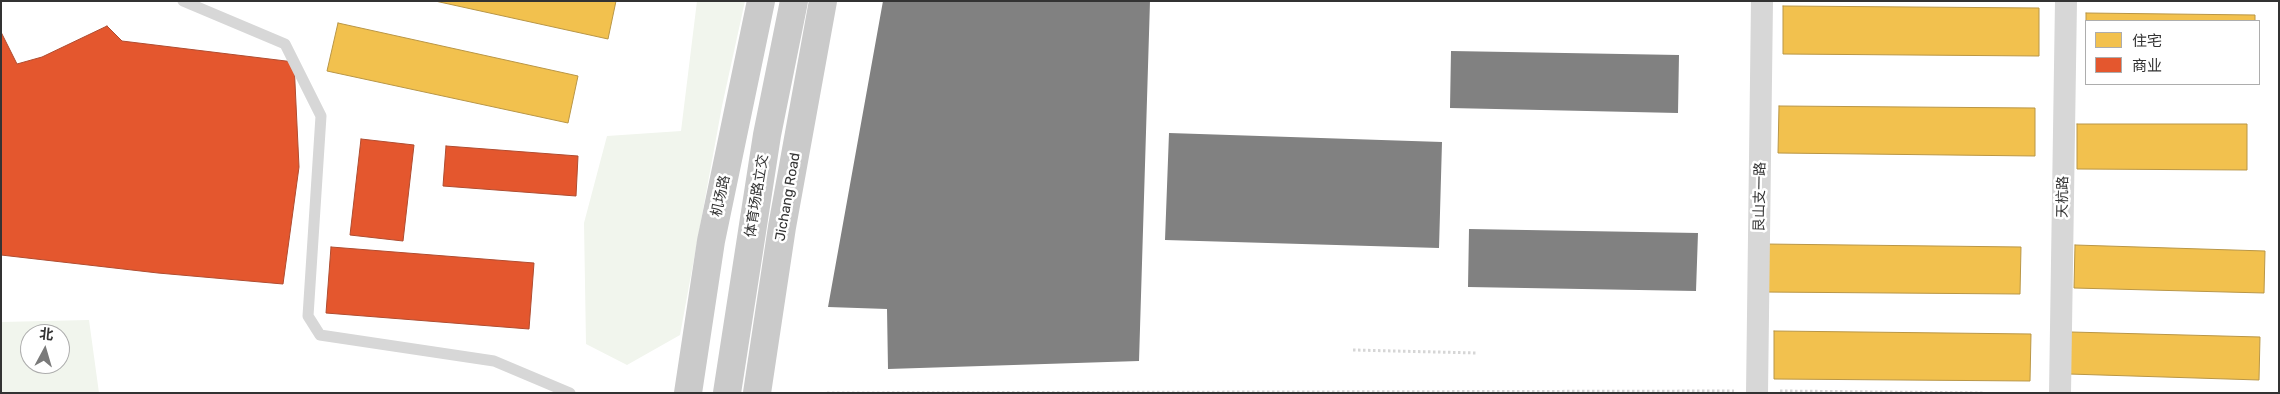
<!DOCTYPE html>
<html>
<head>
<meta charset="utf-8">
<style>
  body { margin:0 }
  #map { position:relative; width:2280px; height:394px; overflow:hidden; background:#fff; font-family:Rubik,"Noto Sans SC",sans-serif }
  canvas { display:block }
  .frame { position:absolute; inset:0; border:2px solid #333; pointer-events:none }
  .legend { position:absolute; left:2085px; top:20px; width:175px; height:65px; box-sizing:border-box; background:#fff; border:1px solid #adadad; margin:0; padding:6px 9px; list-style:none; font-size:15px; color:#333 }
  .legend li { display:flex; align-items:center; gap:10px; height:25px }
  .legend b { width:25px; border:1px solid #adadad }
  .north { position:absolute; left:20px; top:324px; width:50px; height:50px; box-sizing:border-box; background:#fff; border:1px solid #adadad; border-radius:50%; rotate:6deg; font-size:14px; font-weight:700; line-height:20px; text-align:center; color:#333 }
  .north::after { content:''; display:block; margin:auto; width:18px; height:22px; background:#7a7a7a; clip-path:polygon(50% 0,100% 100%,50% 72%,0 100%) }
</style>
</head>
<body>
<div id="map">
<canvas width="2280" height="394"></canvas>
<div class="frame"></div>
<ul class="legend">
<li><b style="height:14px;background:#f2c14e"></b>住宅</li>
<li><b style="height:14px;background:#e4572e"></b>商业</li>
</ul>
<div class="north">北</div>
</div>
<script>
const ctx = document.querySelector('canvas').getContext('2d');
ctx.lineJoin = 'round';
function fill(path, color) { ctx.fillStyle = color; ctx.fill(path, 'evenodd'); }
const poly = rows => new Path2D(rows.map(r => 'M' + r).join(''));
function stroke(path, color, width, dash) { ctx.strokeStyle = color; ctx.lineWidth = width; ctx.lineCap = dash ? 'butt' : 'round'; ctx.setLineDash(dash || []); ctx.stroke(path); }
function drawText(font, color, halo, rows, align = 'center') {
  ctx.font = font + ' Rubik,"Noto Sans SC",sans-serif'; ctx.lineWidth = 5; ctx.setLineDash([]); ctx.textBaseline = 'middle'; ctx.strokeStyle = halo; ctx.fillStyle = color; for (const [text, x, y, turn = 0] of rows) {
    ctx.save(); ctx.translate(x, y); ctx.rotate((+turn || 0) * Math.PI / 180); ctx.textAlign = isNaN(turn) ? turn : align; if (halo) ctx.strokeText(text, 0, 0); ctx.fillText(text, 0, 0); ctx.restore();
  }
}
fill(poly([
  [697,1,745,1,722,106,680,335,627,365,586,344,584,223,607,136,681,131],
  [89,320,99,393,1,393,1,322],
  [30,334,60,334,60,364,30,364]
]), '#f1f5ed');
const homes = poly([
  [435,1,616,1,608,39,435,1],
  [1783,6,2039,8,2039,56,1783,54,1783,6],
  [2086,13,2255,15,2255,21,2086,21,2086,59,2086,13],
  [338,23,578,76,568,123,327,71,338,23],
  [1779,106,2035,108,2035,156,1778,153,1779,106],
  [2077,124,2247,124,2247,170,2077,169,2077,124],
  [1764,244,2021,247,2020,294,1764,292,1764,244],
  [2075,245,2265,251,2264,293,2074,288,2075,245],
  [1774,331,2031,334,2030,381,1774,379,1774,331],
  [2071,332,2260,337,2259,380,2069,374,2071,332]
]);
fill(homes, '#f2c14e');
stroke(homes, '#b99646', 1);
const shops = poly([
  [107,26,122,41,294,62,299,167,283,284,158,273,1,255,1,32,17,64,42,57,107,26],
  [361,139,414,145,403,241,350,235,361,139],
  [446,146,578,156,576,196,443,186,446,146],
  [331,247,534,263,529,329,326,313,331,247]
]);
fill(shops, '#e4572e');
stroke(shops, '#af4c30', 1);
fill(poly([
  [883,1,1150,1,1139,361,888,369,887,309,828,307],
  [1451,51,1679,55,1678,113,1450,108],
  [1169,133,1442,142,1439,248,1165,240],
  [1469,229,1698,233,1696,291,1468,287]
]), '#818181');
stroke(poly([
  [1353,350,1477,353],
  [1780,391,1984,393],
  [827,393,1734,391]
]), '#d6d6d6', 3, [2.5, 2.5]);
stroke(poly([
  [183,1,285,44,321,116,308,316,320,335,494,361,570,393]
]), '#d7d7d7', 11);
stroke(poly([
  [1757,393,1762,1],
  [2060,393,2066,1]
]), '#d7d7d7', 22);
stroke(poly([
  [688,393,711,241,761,1],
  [727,393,767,135,794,1],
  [757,393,782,227,823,1]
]), '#cacaca', 28);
drawText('14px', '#333', '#fff', [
  ["机场路",721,196,-78],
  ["体育场路立交",757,196,-81],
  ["Jichang Road",788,197,-80],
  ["艮山支一路",1760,197,-89],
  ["天杭路",2063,197,-89]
]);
</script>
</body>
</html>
